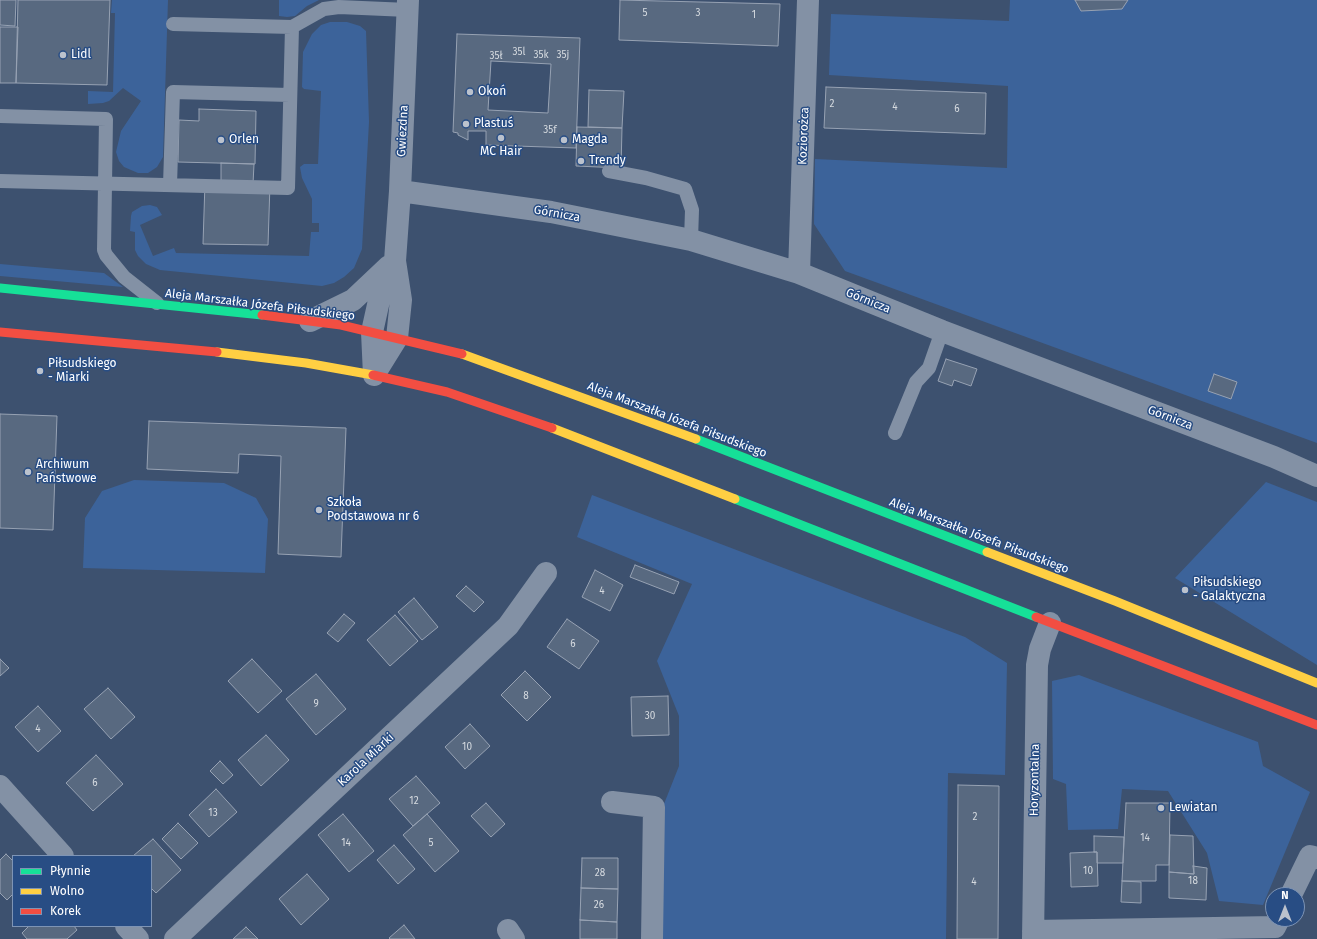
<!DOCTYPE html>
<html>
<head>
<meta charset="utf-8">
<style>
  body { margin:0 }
  #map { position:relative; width:1317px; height:939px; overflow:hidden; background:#3d516f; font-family:"Fira Sans",sans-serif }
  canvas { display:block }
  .legend { position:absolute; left:12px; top:855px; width:140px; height:72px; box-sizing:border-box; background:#284d84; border:1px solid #7e94b5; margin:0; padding:5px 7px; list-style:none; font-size:12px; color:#fff }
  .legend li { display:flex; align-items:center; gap:8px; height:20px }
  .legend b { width:20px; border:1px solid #7e94b5 }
  .north { position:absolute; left:1265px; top:887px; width:40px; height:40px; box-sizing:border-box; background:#284d84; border:1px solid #7e94b5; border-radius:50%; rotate:0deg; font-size:11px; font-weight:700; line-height:16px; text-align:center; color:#fff }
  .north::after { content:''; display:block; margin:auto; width:14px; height:18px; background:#bbc2cd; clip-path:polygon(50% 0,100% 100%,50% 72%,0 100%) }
</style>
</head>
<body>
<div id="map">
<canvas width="1317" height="939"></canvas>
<ul class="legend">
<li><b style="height:5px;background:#16e098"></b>Płynnie</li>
<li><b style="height:5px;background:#ffcf43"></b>Wolno</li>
<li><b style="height:5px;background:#f24e42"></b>Korek</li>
</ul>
<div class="north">N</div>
</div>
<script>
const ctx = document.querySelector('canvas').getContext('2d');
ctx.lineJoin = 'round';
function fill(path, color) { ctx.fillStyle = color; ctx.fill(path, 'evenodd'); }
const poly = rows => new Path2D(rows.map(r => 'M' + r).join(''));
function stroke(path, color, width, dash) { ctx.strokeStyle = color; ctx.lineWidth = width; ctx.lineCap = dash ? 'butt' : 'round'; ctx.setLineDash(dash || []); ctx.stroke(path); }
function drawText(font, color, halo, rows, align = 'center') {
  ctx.font = font + ' "Fira Sans",sans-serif'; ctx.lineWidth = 3; ctx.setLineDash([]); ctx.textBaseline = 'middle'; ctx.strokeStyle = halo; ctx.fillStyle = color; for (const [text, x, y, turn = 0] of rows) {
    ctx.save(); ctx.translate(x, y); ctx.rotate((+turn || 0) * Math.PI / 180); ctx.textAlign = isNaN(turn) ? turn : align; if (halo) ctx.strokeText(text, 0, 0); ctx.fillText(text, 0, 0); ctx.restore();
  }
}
fill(poly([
  [112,0,168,0,163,157,157,167,148,173,138,173,124,167,119,161,116,152,121,131,141,101,123,88,109,101,103,103,88,104,88,91,113,92,115,13,111,13],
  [279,0,319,0,307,6,295,16,287,17,279,16],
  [1010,0,1317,0,1317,443,845,271,814,224,815,159,1007,168,1008,86,829,75,831,14,1009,21],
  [347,22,360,26,366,31,369,122,362,249,354,268,344,277,334,283,322,286,160,270,146,264,138,256,135,250,135,232,130,231,131,216,132,212,142,206,150,205,157,207,162,215,140,225,153,256,174,248,176,253,309,256,311,232,319,232,319,223,312,223,312,199,302,178,300,167,304,164,318,164,321,91,304,89,302,87,303,52,312,34,321,25,330,22],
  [0,264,104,273,123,287,0,276],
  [134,480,224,483,256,498,268,519,265,573,83,568,85,518,102,491],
  [1266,482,1317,502,1317,665,1175,578],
  [592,495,965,637,1007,663,1005,775,948,773,946,939,660,939,662,809,679,766,679,716,657,661,692,584,577,537],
  [1079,675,1258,742,1263,766,1310,792,1263,905,1219,901,1207,853,1168,791,1122,789,1118,829,1068,830,1066,784,1053,779,1052,681]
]), '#3c639a');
const building = poly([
  [0,0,16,0,15,26,0,25,0,0],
  [18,0,110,0,107,85,16,83,18,0],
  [620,0,780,4,778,46,619,40,620,0],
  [1075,0,1128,0,1122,9,1081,11,1075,0],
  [0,27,18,27,16,83,0,83,0,27],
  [457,34,580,38,576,148,486,145,486,131,468,131,468,140,458,135,458,133,453,132,457,34],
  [491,61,551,64,548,113,488,110,491,61],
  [826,87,986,93,985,134,824,128,826,87],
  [589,90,624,91,622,128,588,127,589,90],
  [199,109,256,111,255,164,178,162,179,120,199,121,199,109],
  [577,127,622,128,621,168,576,166,577,127],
  [221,163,254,164,253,184,270,184,268,245,203,244,205,182,221,183,221,163],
  [946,359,977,369,971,386,954,380,952,386,938,381,946,359],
  [1214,374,1237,382,1231,399,1208,391,1214,374],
  [0,414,57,416,53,530,0,528,0,414],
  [149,421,346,428,341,557,278,554,281,456,239,454,238,473,147,469,149,421],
  [635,565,679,582,674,594,630,577,635,565],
  [595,570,623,585,610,611,582,597,595,570],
  [466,586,484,602,474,612,456,596,466,586],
  [414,598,438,627,422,640,398,612,414,598],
  [344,614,355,623,338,642,327,633,344,614],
  [395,615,418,641,390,666,367,640,395,615],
  [567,619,599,641,579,669,547,647,567,619],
  [0,659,9,668,0,676,0,659],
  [252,659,282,691,258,713,228,681,252,659],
  [525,671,551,697,527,721,501,695,525,671],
  [316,674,346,709,316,735,286,699,316,674],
  [108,688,135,717,111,739,84,709,108,688],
  [668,696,669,735,632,736,631,697,668,696],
  [38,706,61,731,38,752,15,727,38,706],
  [470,724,490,746,465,769,445,747,470,724],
  [266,735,289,760,261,786,238,760,266,735],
  [96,755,123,784,93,811,66,783,96,755],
  [220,761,233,775,223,784,210,771,220,761],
  [416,776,440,803,413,826,389,799,416,776],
  [958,785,999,786,998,939,957,939,958,785],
  [216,789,237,812,209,837,189,815,216,789],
  [486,803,505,824,491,837,471,816,486,803],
  [1126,803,1170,803,1169,865,1156,865,1156,881,1122,881,1126,803],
  [343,814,374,851,349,872,318,835,343,814],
  [427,814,459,851,435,872,403,835,427,814],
  [178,823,198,843,181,859,162,839,178,823],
  [1170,835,1193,836,1194,874,1169,872,1170,835],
  [1094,836,1124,837,1123,863,1097,863,1097,852,1094,852,1094,836],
  [153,839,181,870,156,893,151,888,151,856,133,856,153,839],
  [394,845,415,869,398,884,377,860,394,845],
  [1094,852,1097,852,1098,886,1071,887,1070,853,1094,852],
  [6,854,13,861,13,894,7,900,0,893,0,860,6,854],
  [582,858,618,858,618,889,581,888,582,858],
  [1193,866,1207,868,1206,900,1169,898,1169,872,1194,874,1193,866],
  [307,874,329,899,301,925,279,899,307,874],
  [1122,881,1141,882,1141,903,1121,902,1122,881],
  [581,888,618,889,617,922,580,920,581,888],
  [580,920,617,922,617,939,580,939,580,920],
  [404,925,415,939,390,939,389,938,404,925],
  [29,926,74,926,77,930,67,939,27,939,22,933,29,926],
  [246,927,258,939,233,939,246,927]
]);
fill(building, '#586980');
stroke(building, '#97a2b3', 1);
stroke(poly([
  [292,27,324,9,339,7,408,10],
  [0,116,106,119,104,250,106,255,124,277,157,303],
  [609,171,646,178,685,189,692,210,691,240],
  [0,181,288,188,292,27,173,24],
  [170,185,173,92,290,95],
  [895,433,916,382,929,368,942,331]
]), '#8391a5', 14);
stroke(poly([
  [400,191,551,212,691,240,799,273,942,331,1274,457,1317,476],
  [799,273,808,0],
  [310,321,353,300,389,266],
  [374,375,397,338,401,300,395,261,400,191,408,0],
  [374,375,372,332,380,296,395,261],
  [0,786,63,856],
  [612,802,654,807,652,939],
  [1291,895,1310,856,1317,858],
  [126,926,138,939],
  [508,930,514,939],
  [1033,931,1275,927,1279,919],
  [175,939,508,626,546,573],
  [1033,939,1037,665,1040,649,1050,623]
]), '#8391a5', 22);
stroke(poly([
  [0,288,262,315],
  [696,439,987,552],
  [735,499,1036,617]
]), '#16e098', 9);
stroke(poly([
  [217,352,306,363,373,375],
  [462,354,696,439],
  [552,428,735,499],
  [987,552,1115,601,1317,683]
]), '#ffcf43', 9);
stroke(poly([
  [262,315,341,325,462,354],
  [0,332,217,352],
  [373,375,447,392,552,428],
  [1036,617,1317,725]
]), '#f24e42', 9);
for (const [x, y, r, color] of [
  [63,55,4,"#bbc2cd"],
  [470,92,4,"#bbc2cd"],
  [466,124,4,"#bbc2cd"],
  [501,138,4,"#bbc2cd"],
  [221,140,4,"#bbc2cd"],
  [564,140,4,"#bbc2cd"],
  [581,161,4,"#bbc2cd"],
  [40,371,4,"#bbc2cd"],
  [28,472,4,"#bbc2cd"],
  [319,510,4,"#bbc2cd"],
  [1185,590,4,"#bbc2cd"],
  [1161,808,4,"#bbc2cd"]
]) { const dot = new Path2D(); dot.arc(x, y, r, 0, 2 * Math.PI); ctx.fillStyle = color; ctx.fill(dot); stroke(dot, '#284d84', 1.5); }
drawText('10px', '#d5dadf', null, [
  ["5",645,13],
  ["3",698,13],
  ["1",754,15],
  ["35l",519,52],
  ["35k",541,55],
  ["35j",563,55],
  ["35ł",496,56],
  ["2",832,104],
  ["4",895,107],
  ["6",957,109],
  ["35f",550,130],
  ["4",602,591],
  ["6",573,644],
  ["8",526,696],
  ["9",316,704],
  ["30",650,716],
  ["4",38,729],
  ["10",467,747],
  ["6",95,783],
  ["12",414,801],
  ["13",213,813],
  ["2",975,817],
  ["14",1145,838],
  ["14",346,843],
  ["5",431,843],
  ["10",1088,871],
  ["28",600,873],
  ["18",1193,881],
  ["4",974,882],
  ["26",599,905]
]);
drawText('12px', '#fff', '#284d84', [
  ["Lidl",71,55],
  ["Okoń",478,92],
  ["Plastuś",474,124],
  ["Orlen",229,140],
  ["Magda",572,140],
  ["MC Hair",501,152,"center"],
  ["Trendy",589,161],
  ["Piłsudskiego",48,364],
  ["- Miarki",48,378],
  ["Archiwum",36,465],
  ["Państwowe",36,479],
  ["Szkoła",327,503],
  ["Podstawowa nr 6",327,517],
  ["Piłsudskiego",1193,583],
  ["- Galaktyczna",1193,597],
  ["Lewiatan",1169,808]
], 'left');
drawText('12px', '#fff', '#284d84', [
  ["Gwiezdna",403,131,-87],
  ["Koziorożca",804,136,-88],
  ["Górnicza",557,214,10],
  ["Górnicza",868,301,22],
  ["Aleja Marszałka Józefa Piłsudskiego",260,305,7],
  ["Górnicza",1170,418,21],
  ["Aleja Marszałka Józefa Piłsudskiego",677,420,21],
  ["Aleja Marszałka Józefa Piłsudskiego",979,536,21],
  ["Karola Miarki",366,760,-43],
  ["Horyzontalna",1035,780,-89]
]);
</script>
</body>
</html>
